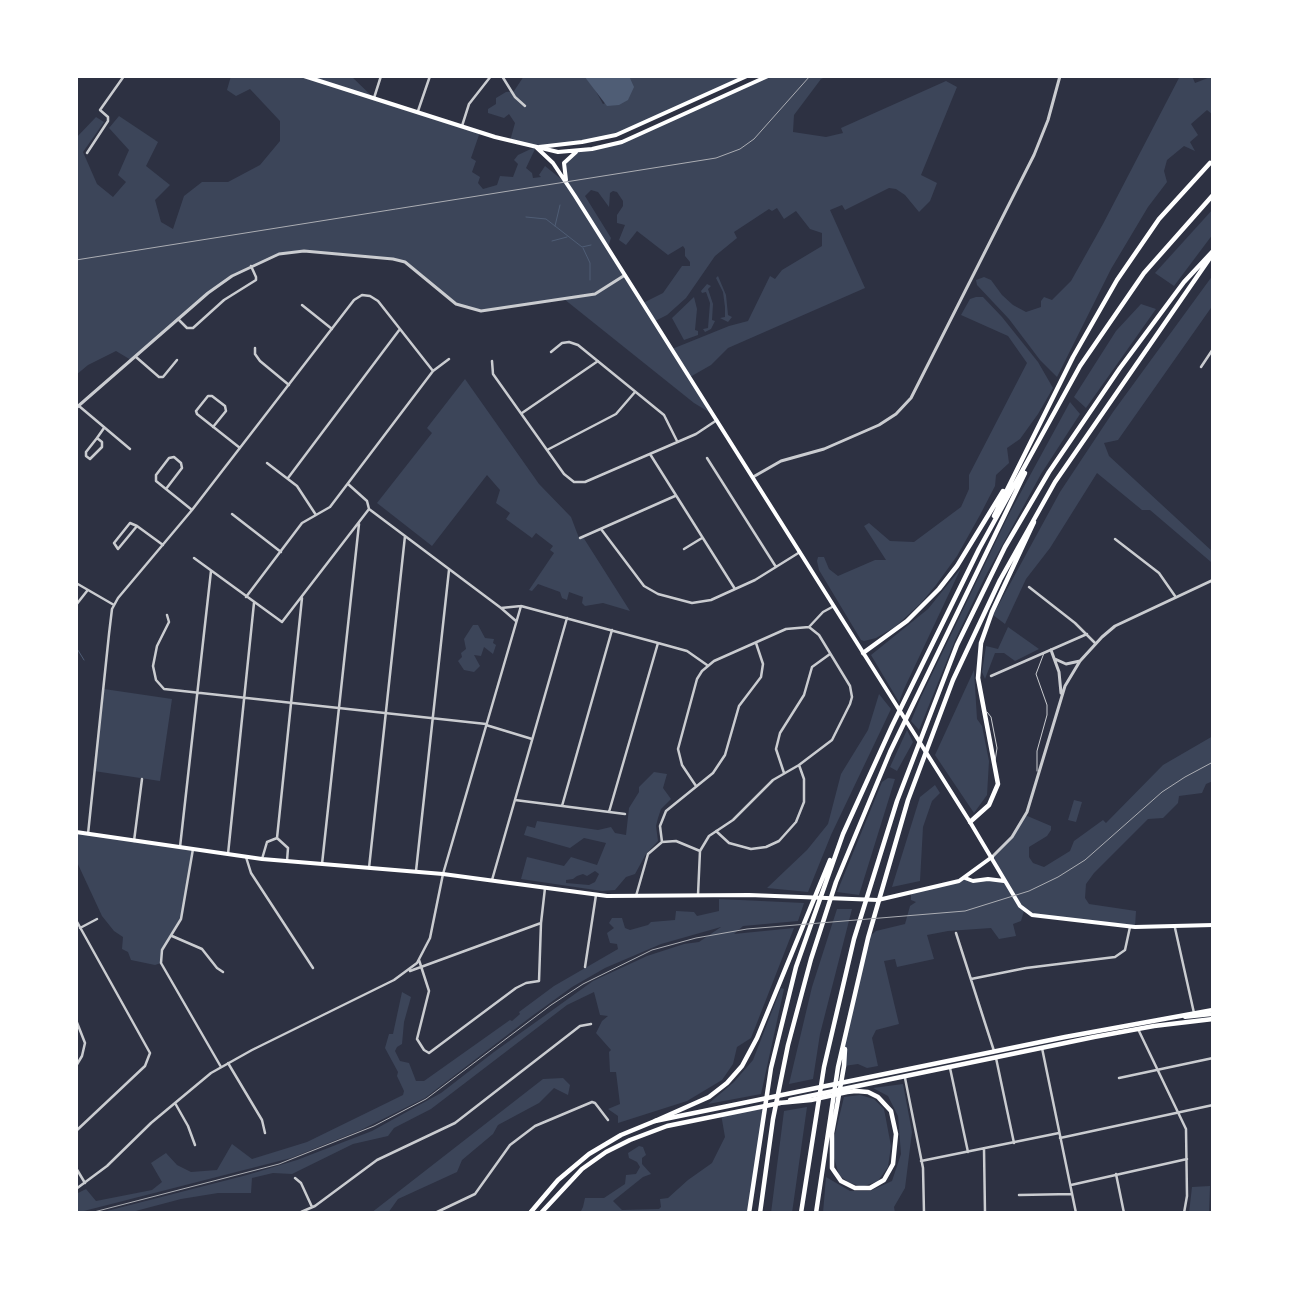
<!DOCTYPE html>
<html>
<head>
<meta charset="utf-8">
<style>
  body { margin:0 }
  #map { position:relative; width:1289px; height:1289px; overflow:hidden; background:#2d3142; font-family:Barlow,sans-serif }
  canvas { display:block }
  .frame { position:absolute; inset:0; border:78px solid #fff; pointer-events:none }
</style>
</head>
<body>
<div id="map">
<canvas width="1289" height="1289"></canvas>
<div class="frame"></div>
</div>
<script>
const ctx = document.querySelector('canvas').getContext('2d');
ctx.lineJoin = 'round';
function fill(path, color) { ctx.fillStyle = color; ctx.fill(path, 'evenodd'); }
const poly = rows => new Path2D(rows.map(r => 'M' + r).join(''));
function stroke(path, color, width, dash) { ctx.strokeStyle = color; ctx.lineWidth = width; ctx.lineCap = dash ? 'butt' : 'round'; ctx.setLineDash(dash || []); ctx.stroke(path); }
fill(poly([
  [231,76,351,76,381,105,374,98,480,132,471,158,476,161,472,172,480,177,478,183,483,189,497,185,500,176,513,177,518,164,514,160,518,155,535,147,510,141,515,123,509,114,504,118,488,113,488,109,496,104,496,98,506,92,514,91,524,76,584,76,593,86,603,104,630,92,632,89,629,76,747,76,608,137,536,147,526,168,532,173,533,178,541,177,539,175,545,166,566,183,564,165,578,151,614,144,768,76,828,76,821,79,794,115,793,132,826,137,843,133,841,128,946,81,957,87,921,175,937,183,930,201,919,212,905,195,896,189,889,188,845,210,842,205,830,210,865,288,728,348,711,365,690,377,714,415,694,403,564,299,481,311,466,308,447,297,423,275,405,262,393,259,291,251,251,266,208,293,131,360,116,351,88,365,76,375,76,138,96,117,104,122,83,152,97,184,113,197,126,182,118,175,129,150,109,128,119,116,158,142,146,166,170,185,155,200,161,222,173,229,184,196,202,182,228,182,260,165,280,141,280,121,250,89,236,96,227,90],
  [591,190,598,192,609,207,610,193,613,191,617,192,623,201,623,206,617,215,617,223,625,225,619,240,626,245,637,231,668,255,683,246,685,249,685,256,690,262,690,266,682,266,663,293,643,303,608,247,611,238,585,196],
  [777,208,784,219,796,211,810,229,822,233,822,246,782,270,775,279,770,276,748,321,729,326,672,349,655,321,667,315,686,298,715,256,737,238,734,232,769,209,772,211],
  [1180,76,1192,76,1195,83,1213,76,1213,115,1207,110,1191,124,1198,135,1190,142,1195,151,1184,146,1167,160,1164,171,1167,182,1148,207,1111,269,1057,377,1040,360,1009,319,977,285,976,280,984,277,991,280,1002,295,1013,305,1026,312,1041,307,1041,301,1044,297,1052,300,1071,281,1103,224],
  [1213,209,1213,234,1174,286,1155,273],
  [1213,275,1213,305,1118,440,1104,443,1109,456,1213,552,1213,561,1211,562,1150,510,1142,510,1097,473,1050,548,1026,579,1005,624,993,615,1060,492,1113,412],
  [718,276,726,295,728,315,732,317,728,322,720,318,725,317,725,307,723,292,716,278],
  [707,284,711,286,708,289,713,304,712,320,715,321,711,329,705,332,703,329,708,328,710,303,706,292,702,293,701,291],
  [694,297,697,309,695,330,698,331,698,335,684,340,672,318],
  [976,297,983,297,1002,317,1038,362,1053,388,1038,414,1020,439,1007,448,1009,463,996,475,995,486,980,515,957,556,936,585,921,603,895,627,876,638,864,641,861,640,819,570,817,561,818,557,824,557,829,569,838,576,875,560,886,560,864,526,869,523,890,541,914,542,961,507,969,489,969,475,1027,363,1008,336,961,315,970,299],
  [1141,304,1156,309,1086,408,1074,397,1116,331],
  [465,379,539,484,571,517,579,538,583,537,630,611,603,603,585,606,582,603,583,597,569,592,567,600,562,598,560,592,538,584,532,591,529,590,554,553,550,550,553,546,536,533,532,538,506,519,510,513,496,503,500,490,487,475,432,546,377,503,432,433,427,428],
  [1070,402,1080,414,1041,474,985,577,956,638,919,730,911,721,921,697,1009,514],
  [961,568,904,689,899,702,871,655,928,609],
  [473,625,478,625,485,638,494,639,493,643,496,645,493,654,484,647,481,656,474,655,480,666,474,672,464,670,458,661,462,657,461,653,466,649,464,639],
  [1008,627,1039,649,1015,661,1004,653,995,653,985,679,982,672,986,646,998,649],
  [974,670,977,719,982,726,989,761,987,795,974,813,935,755],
  [104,689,172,699,160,781,94,771],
  [879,694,891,709,831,835,808,892,767,888,807,850,828,824,841,774,868,730],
  [907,730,913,742,897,771,890,767],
  [1213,736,1213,781,1206,784,1202,793,1179,796,1178,803,1163,818,1148,819,1094,873,1086,884,1085,898,1089,904,1136,911,1135,927,1032,915,1024,911,1021,921,1013,924,1016,936,999,939,991,928,948,931,927,935,934,959,897,967,895,959,884,961,899,1024,876,1030,872,1038,878,1066,867,1068,858,1064,844,1066,845,1039,868,938,876,931,905,924,910,906,916,902,911,900,911,893,965,878,973,881,988,879,1004,881,992,857,1012,837,1025,815,1051,826,1051,830,1047,836,1029,847,1029,857,1033,863,1044,867,1070,851,1074,841,1103,820,1106,823,1163,765],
  [654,772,667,774,663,788,671,799,661,809,658,818,656,826,658,841,646,854,635,874,626,877,615,890,602,891,521,879,527,857,564,866,571,857,597,865,606,843,584,838,570,848,524,835,527,826,535,828,537,821,598,830,611,827,615,833,626,835,629,808,639,792,639,787],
  [595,871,599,874,595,882,589,885,566,883,566,880,573,879,577,876,583,874,587,876],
  [888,778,895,779,859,895,837,892,882,782],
  [935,785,940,793,932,801,923,827,920,881,892,887,920,797],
  [1074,800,1082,802,1076,822,1068,820],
  [76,832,193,849,181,919,162,950,161,963,155,965,131,960,128,952,122,949,123,937,114,931,102,916,76,860],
  [719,899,804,903,798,921,743,926,734,934,794,928,751,1038,737,1047,733,1064,722,1080,687,1101,618,1123,618,1116,608,1109,620,1104,616,1072,610,1072,609,1052,611,1050,596,1033,602,1021,608,1016,600,1015,594,992,567,1005,431,1109,394,1128,388,1136,353,1144,292,1174,273,1173,252,1178,251,1193,218,1193,181,1199,128,1213,99,1213,247,1175,297,1160,372,1131,441,1093,494,1052,593,981,647,956,684,944,699,942,721,927,661,944,605,968,572,987,532,1016,425,1098,361,1130,291,1158,76,1213,76,1194,86,1189,96,1201,152,1190,162,1182,151,1163,166,1153,177,1165,191,1172,217,1170,232,1144,252,1159,307,1142,403,1095,404,1091,397,1076,398,1072,385,1048,389,1034,393,1034,402,992,411,997,404,1022,402,1044,397,1047,395,1051,400,1061,409,1063,416,1081,424,1081,510,1020,512,1021,520,1014,519,1012,554,986,618,949,617,944,610,943,607,933,614,928,609,923,612,918,622,918,625,928,630,930,648,925,651,922,675,920,676,911,694,912,697,916,719,911],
  [837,909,852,909,820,1034,813,1079,789,1084,812,987],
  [781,988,784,989,761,1094,708,1104,734,1082,753,1060],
  [563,1078,570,1085,568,1095,554,1088,539,1103,498,1125,493,1134,462,1160,457,1172,398,1199,388,1213,371,1213,543,1079],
  [903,1084,912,1132,905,1188,894,1207,895,1213,823,1213,826,1177,850,1191,870,1191,892,1181,901,1154,898,1116,888,1096,873,1088],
  [860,1095,874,1099,884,1109,891,1146,888,1167,878,1181,862,1187,848,1182,839,1175,834,1158,833,1142,844,1097],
  [764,1106,749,1213,580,1213,583,1207,585,1198,604,1198,625,1184,626,1175,636,1174,640,1167,637,1162,629,1158,628,1153,639,1146,643,1147,646,1155,642,1158,642,1164,651,1174,643,1177,613,1201,622,1210,659,1209,661,1207,660,1199,668,1198,688,1180,712,1163,725,1137,721,1114],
  [807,1107,792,1213,771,1213,784,1111],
  [1210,1186,1209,1213,1189,1213,1192,1187]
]), '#3c4559');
fill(poly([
  [584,76,629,76,634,87,628,100,619,105,607,106]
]), '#4f5d75');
stroke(poly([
  [526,217,546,219,582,247,591,245],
  [555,226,560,205],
  [552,241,567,237],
  [583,248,590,263,590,280],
  [76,647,84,660]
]), '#4f5d75', 1);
stroke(poly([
  [987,712,991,717,997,748,995,761],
  [1037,771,1037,751,1047,715,1047,705,1036,674,1044,653]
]), '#caccd0', 1);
stroke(poly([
  [502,76,515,97,525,106],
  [374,98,381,76],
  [418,111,430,76],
  [462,126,469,104,491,76],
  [87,153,108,121,108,117,100,110,124,76],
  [302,305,332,329],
  [178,319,187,328,193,328,224,300,256,280,256,277,251,266],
  [255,348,255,354,260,361,289,385],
  [551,352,562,343,569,342,578,345,664,415,677,441],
  [136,357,159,377,163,377,177,360],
  [492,361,493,374,564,474,574,482,585,482,696,434,717,420],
  [1201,367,1213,349],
  [79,406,130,449],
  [522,413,598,361],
  [213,427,226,411,225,406,212,396,208,396,196,411,197,414,240,448],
  [97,438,102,442,102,447,90,459,86,456,86,452,97,438],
  [97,438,104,428],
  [547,450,616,414,635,392],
  [650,454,735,589],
  [707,458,776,567],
  [267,463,297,486,316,515],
  [288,478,400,329],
  [348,484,367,501,369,509,501,608,521,606,658,643,687,651,707,665],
  [166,489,182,468,181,463,174,457,169,458,156,475,156,481,192,510],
  [232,514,281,552],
  [130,523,137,526,118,549,114,543,130,523],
  [137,526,163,545],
  [601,529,644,586,658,594,692,603,711,600,755,580,800,552],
  [580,538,675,496],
  [1115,539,1159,573,1175,596],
  [684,549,702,538],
  [194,558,282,622,369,509],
  [76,583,114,605],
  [1029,587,1075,623,1095,643],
  [246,597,302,523,330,507,433,371,449,359],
  [76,605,87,591],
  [501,608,516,621],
  [167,615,169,622,157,646,153,666,156,680,164,689,486,724],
  [991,676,1087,634],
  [486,725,532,739],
  [784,773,776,749,780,733,804,695,812,667,830,654],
  [696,786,682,765,678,749,697,679,702,671,714,661,786,629,809,627,823,612,834,606],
  [515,800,625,814],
  [562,806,612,630],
  [609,812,658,643],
  [716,831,729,843,751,849,766,847,779,841,796,822,804,802,804,779,799,765],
  [88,834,109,634,112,609,118,598,192,510,354,300,362,295,370,296,378,301,433,371],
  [277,838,302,598],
  [134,841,142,779],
  [662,842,660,826,666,811,713,773,725,755,739,706,761,677,763,664,756,643],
  [180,847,211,571],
  [193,849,181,919,162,950,161,963,221,1067],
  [228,854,254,603],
  [246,857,251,873,313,968],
  [262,859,267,842,277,838,288,848,287,861],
  [322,864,359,524],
  [369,868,405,536],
  [416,871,449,570],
  [492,880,567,618],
  [698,895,700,851,709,836,733,820,773,780,799,765,832,740,850,704,852,697,850,686,819,635,809,627],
  [636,896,648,854,662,842,676,841,700,851],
  [76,920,150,1053,145,1066,76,1131],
  [80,928,97,919],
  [1175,928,1194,1013],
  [956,933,994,1051],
  [172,936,202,949,217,968,223,972],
  [419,960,429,991,417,1039,424,1050,429,1053,516,988,526,983,539,981,541,923,545,888],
  [585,967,596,895],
  [410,971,541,923],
  [971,979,1026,968,1115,957,1125,950,1130,927],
  [76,1020,85,1043,82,1056,76,1066],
  [1138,1029,1186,1129,1187,1196,1184,1213],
  [1042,1048,1076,1213],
  [996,1058,1014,1143],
  [228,1063,262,1120,265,1133],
  [950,1068,968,1152],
  [905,1078,923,1168,924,1213],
  [1119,1078,1213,1058],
  [175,1103,188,1126,195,1145],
  [1060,1138,1213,1105],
  [984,1149,985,1213],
  [921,1161,1059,1133],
  [76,1168,85,1183],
  [1116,1174,1124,1213],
  [295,1178,301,1183,312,1207],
  [1071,1185,1187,1159],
  [76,1189,107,1166,151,1123,211,1073,252,1050,394,980,417,963,430,938,443,874,521,606],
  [1019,1195,1072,1194],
  [291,1213,301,1212,315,1206,377,1160,455,1123,580,1026,591,1024],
  [435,1213,475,1194,510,1145,535,1126,592,1102,595,1103,608,1120]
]), '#caccd0', 2.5);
stroke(poly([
  [76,408,208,293,232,276,279,254,304,251,393,259,405,262,456,304,481,311,595,294,625,275],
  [753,477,781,461,824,449,879,425,896,414,911,398,1034,155,1048,120,1060,76],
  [1051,650,1059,672,1061,693],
  [1055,659,1066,664,1080,661],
  [992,857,1012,837,1027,812,1065,686,1080,661,1102,637,1115,626,1213,580]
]), '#caccd0', 3);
stroke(poly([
  [304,76,495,137,558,152,592,149,622,142,768,76],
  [536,147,553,163,575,196,970,822,1020,906,1032,915,1135,927,1213,925],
  [539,147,582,142,616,135,747,76],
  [566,180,564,163,576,152],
  [965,878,973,881,988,879,1004,881],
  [1185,1017,1213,1014]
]), '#fff', 4);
stroke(poly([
  [76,832,262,859,443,874,607,896,749,895,878,900,959,881,992,857]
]), '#fff', 4);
stroke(poly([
  [790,1100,1094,1037,1154,1026,1213,1019],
  [530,1213,558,1180,589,1154,621,1135,655,1121,1065,1037,1213,1010],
  [541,1213,582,1169,606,1152,630,1140,667,1126,780,1103]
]), '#fff', 4.5);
stroke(poly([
  [994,516,1073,357,1117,280,1159,219,1210,163],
  [863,653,907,621,939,589,957,566,1003,491],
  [970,822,989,805,998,784,978,678,981,643,992,612,1034,522],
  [779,1103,811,1100,847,1092,856,1091,868,1092,878,1097,891,1111,896,1134,893,1164,884,1180,870,1188,855,1188,841,1181,832,1168,832,1133,837,1106,844,1066,845,1049],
  [655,1121,709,1097,727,1083,742,1066,757,1038,830,860],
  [749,1213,771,1068,796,967,843,834,892,726,979,549,1080,366,1144,273,1213,195],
  [760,1213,773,1119,788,1045,811,959,836,882,890,752,1025,473],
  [801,1213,824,1067,854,939,897,801,957,645,1005,547,1049,472,1120,368,1184,282,1213,251],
  [816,1213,838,1067,868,938,908,800,953,680,1000,580,1055,482,1212,255]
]), '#fff', 4.5);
stroke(poly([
  [76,260,716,158,740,149,754,139,810,76],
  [90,1213,279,1164,374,1126,426,1099,551,1005,583,984,652,950,696,938,747,929,965,911,1029,891,1058,877,1085,860,1162,792,1185,777,1213,762]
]), '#abadb3', 1);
</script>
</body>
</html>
